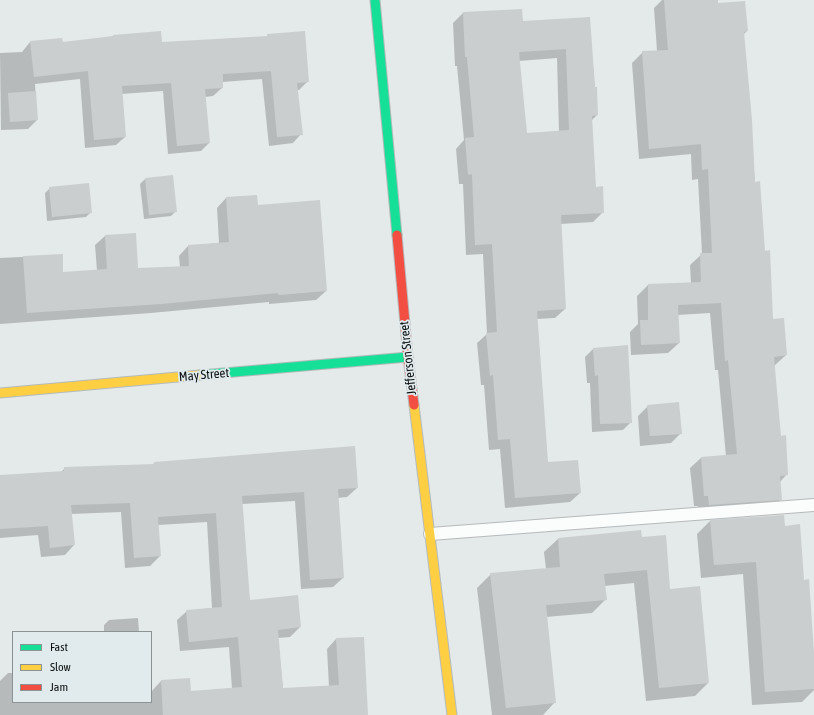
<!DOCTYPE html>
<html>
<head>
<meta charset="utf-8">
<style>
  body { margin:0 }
  #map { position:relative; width:814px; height:715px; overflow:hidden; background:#e4e9ea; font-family:"Asap Condensed",sans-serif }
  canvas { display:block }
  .legend { position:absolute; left:12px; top:631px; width:140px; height:72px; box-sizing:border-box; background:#e1ebed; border:1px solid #8c9395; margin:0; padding:5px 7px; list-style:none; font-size:12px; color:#0d1011 }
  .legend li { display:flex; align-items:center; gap:8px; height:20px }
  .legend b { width:20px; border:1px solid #8c9395 }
</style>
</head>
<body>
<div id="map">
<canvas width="814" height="715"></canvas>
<ul class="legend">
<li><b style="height:5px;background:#16e098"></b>Fast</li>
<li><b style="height:5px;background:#ffcf43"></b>Slow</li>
<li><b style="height:5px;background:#f24e42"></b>Jam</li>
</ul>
</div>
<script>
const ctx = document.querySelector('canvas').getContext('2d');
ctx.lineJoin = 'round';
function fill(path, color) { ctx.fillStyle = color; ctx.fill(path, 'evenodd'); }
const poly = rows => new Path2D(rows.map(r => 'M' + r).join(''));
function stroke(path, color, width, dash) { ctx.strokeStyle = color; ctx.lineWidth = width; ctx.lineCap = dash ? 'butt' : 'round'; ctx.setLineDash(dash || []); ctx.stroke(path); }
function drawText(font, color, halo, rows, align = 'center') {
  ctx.font = font + ' "Asap Condensed",sans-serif'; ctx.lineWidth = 3.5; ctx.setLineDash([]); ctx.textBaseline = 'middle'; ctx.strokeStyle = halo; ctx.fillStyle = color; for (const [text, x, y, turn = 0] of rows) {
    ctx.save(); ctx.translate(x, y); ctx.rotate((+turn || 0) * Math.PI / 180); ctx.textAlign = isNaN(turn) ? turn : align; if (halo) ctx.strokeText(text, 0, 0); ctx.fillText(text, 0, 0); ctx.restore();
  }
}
fill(poly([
  [662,0,717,0,717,4,747,31,743,35,755,183,772,320,786,355,774,366,780,437,787,474,780,482,781,499,771,510,699,515,698,506,694,506,690,468,701,458,726,456,718,370,715,370,710,313,677,315,679,343,668,353,631,355,630,332,638,324,637,296,648,285,691,284,690,265,702,254,698,179,692,180,691,154,639,159,632,63,643,52,657,51,654,8],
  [463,13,522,22,589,18,597,115,591,121,595,188,603,212,593,222,560,224,565,309,555,318,537,319,547,463,580,493,570,502,505,508,500,449,489,450,484,385,481,385,477,343,487,334,483,254,466,255,463,184,459,184,456,149,464,140,457,66,455,66,453,23],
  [557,58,559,132,526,134,519,61],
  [268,35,308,81,299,90,297,90,301,134,293,143,269,146,262,79,222,82,222,88,213,96,205,97,209,143,201,151,168,154,163,91,121,94,125,137,116,145,85,148,80,79,35,84,37,120,28,129,1,130,0,53,22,52,30,42,61,39,62,43,111,37,113,36,161,43,266,37],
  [145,179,176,211,171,216,144,219,140,184],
  [50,188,91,212,86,217,47,221,45,193],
  [226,198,326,291,316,300,269,304,269,302,151,313,0,324,0,258,62,255,62,273,97,271,95,245,105,236,137,270,180,267,179,256,188,246,219,243,217,208],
  [593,349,631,422,623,430,592,432,590,383,587,383,585,357],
  [648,406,681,433,671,443,640,446,638,416],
  [154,463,357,488,347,497,337,498,343,578,333,587,301,589,295,501,242,504,249,601,300,627,290,637,278,638,283,689,329,687,327,649,336,639,367,715,0,715,0,681,8,673,13,673,13,702,151,702,151,692,161,681,189,679,190,692,232,689,229,647,180,651,177,620,187,611,212,608,207,522,158,525,160,556,150,566,125,568,121,512,71,514,74,545,65,555,41,557,38,535,0,538,0,476,60,473,65,468,152,466],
  [710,521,803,581,814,668,814,690,802,702,752,705,743,574,701,578,697,534],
  [640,531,641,538,669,590,708,683,695,696,646,701,634,583,604,586,606,599,592,613,546,617,555,702,543,715,492,715,477,588,491,574,546,569,544,552,558,539],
  [138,618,139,632,104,632,104,625,109,620]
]), '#0003');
fill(poly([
  [664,0,718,0,718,3,745,1,748,31,744,32,752,120,755,182,760,181,765,251,770,250,773,319,784,318,787,355,774,357,781,436,786,435,788,475,780,476,782,500,709,505,708,496,704,496,701,457,737,454,728,360,725,361,721,303,678,305,680,343,641,345,640,320,648,320,648,284,701,282,700,253,712,253,708,169,702,170,701,144,649,149,642,51,668,50],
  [522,9,523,21,590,17,595,87,597,87,598,115,592,116,596,187,603,186,604,213,561,215,566,309,537,311,548,462,578,460,581,493,515,498,510,439,498,440,493,375,490,376,486,333,497,332,492,244,475,245,472,174,468,175,465,138,474,137,467,57,465,57,463,12],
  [566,49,569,130,527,133,519,52],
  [161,31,162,42,268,36,267,34,305,31,309,82,297,83,303,135,277,137,271,71,223,74,223,88,205,89,210,143,177,146,171,83,122,86,126,137,94,140,88,71,34,77,30,41,62,38,63,42,113,36,113,35],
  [36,91,38,120,10,122,8,93],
  [173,175,177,212,149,215,145,178],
  [89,183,92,213,52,217,49,187],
  [257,195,258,205,320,200,327,291,278,295,278,293,161,304,27,313,23,256,63,254,63,272,107,269,105,235,136,233,138,268,189,266,188,245,229,242,226,197],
  [628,345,632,423,600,424,598,375,595,376,593,348],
  [679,402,682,434,650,436,647,405],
  [355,446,358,488,338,489,344,578,310,580,304,492,242,496,250,600,298,595,301,627,278,630,283,688,339,685,336,638,364,637,368,715,163,715,161,680,190,678,191,691,242,687,238,637,189,642,186,610,222,607,216,513,158,517,161,556,134,558,130,503,71,505,75,545,50,548,48,526,0,529,0,475,64,471,64,467,154,464,154,462],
  [784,515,785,526,800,524,804,580,809,579,814,653,814,689,765,692,756,562,714,565,710,520],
  [641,530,642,537,666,535,670,589,700,586,709,683,659,688,647,570,604,574,607,600,546,605,556,703,506,708,490,573,560,567,558,538]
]), '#cacece');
const lane = poly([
  [430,534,814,505]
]);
const fast = poly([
  [375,0,397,235],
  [200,375,408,357]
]);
const slow = poly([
  [0,393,200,375],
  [414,405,452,715]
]);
const jam = poly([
  [397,235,408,357,414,405]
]);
stroke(lane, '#b6babb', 14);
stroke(fast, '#b6babb', 11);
stroke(slow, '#b6babb', 11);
stroke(jam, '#b6babb', 11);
stroke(lane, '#fbfcfc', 12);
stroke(fast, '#16e098', 9);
stroke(slow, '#ffcf43', 9);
stroke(jam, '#f24e42', 9);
drawText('13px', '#0d1011', '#e1ebed', [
  ["Jefferson Street",408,358,-96],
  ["May Street",204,375,-5]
]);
</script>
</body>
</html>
